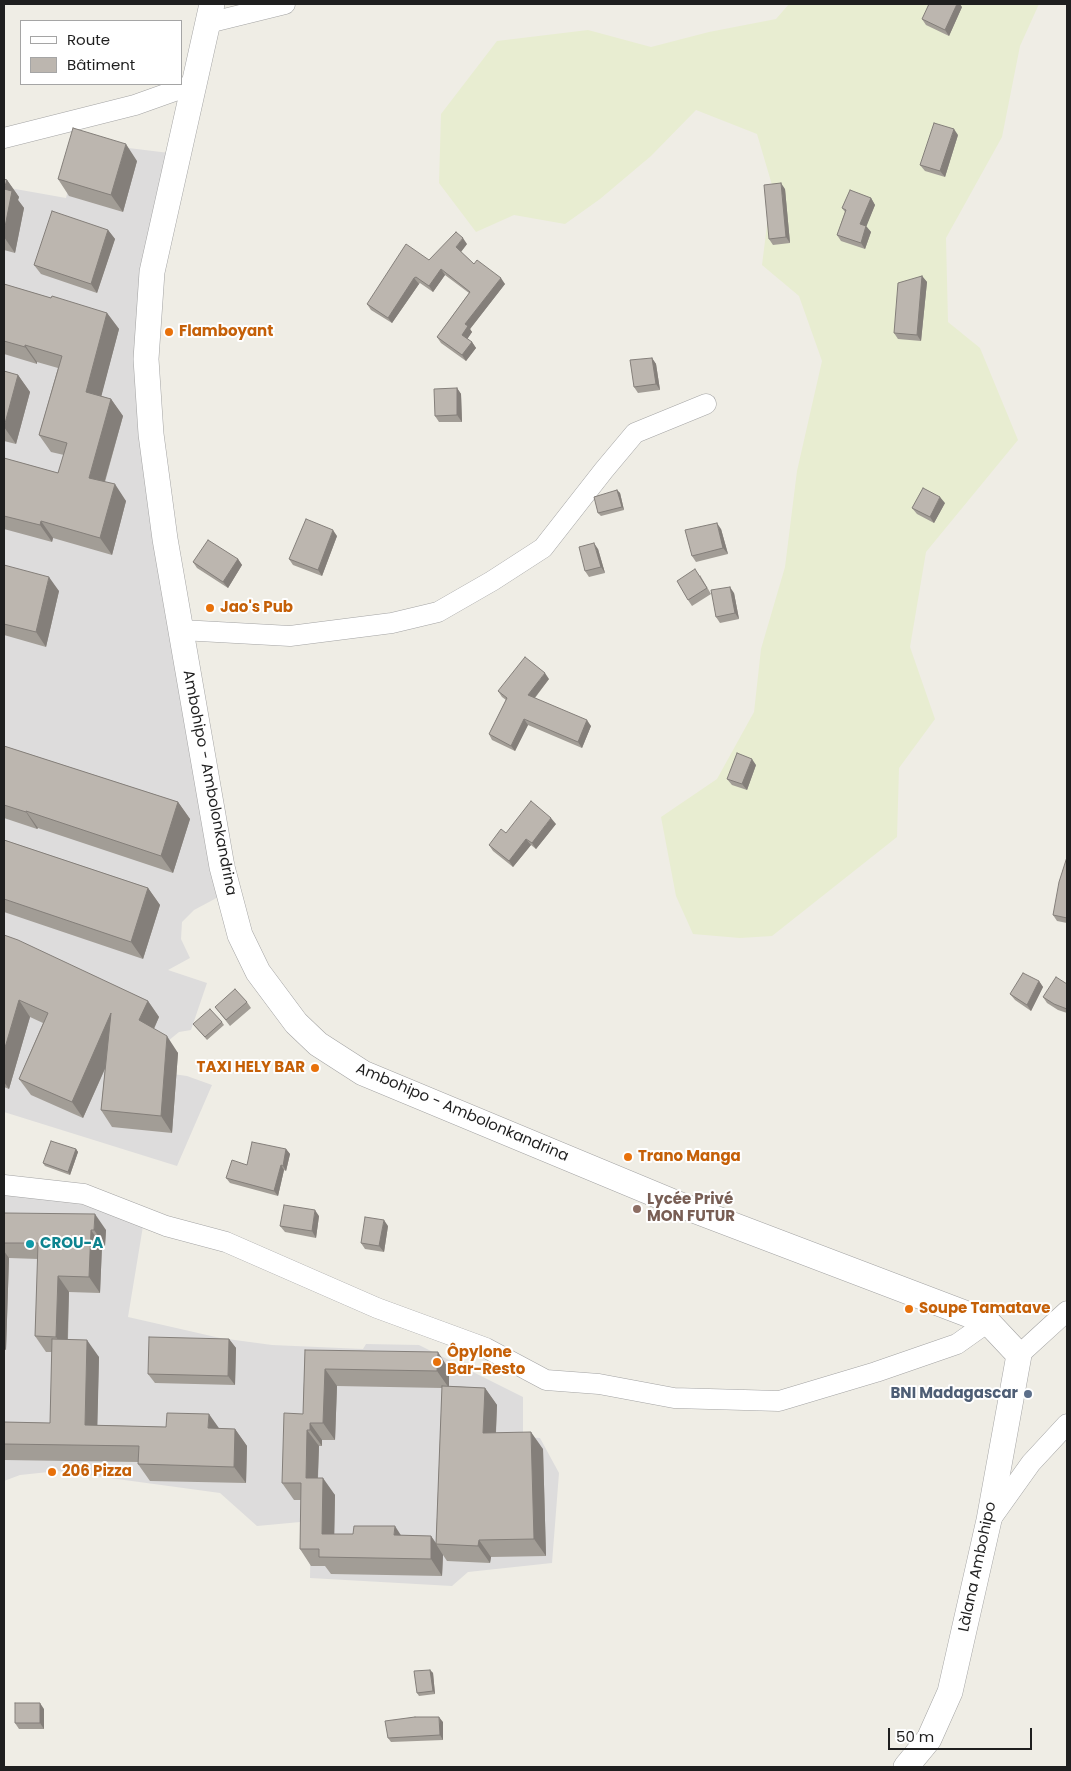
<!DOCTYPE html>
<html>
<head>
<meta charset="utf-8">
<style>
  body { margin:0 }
  #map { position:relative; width:1071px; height:1771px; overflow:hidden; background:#efede5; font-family:Poppins,sans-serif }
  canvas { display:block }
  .frame { position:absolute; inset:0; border:5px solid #1f1f1f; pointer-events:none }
  .legend { position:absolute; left:20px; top:20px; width:162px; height:65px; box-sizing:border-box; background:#fff; border:1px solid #a5a5a5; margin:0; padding:6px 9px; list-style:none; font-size:15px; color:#1f1f1f }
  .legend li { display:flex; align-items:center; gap:10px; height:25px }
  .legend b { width:25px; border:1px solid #a5a5a5 }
  .scale { position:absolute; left:888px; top:1728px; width:144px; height:22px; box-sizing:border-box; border:2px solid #1f1f1f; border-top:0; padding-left:6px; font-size:15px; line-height:18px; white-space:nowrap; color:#1f1f1f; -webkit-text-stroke:4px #fff; paint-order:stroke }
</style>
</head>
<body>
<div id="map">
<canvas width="1071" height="1771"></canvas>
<div class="frame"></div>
<ul class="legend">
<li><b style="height:6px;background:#fff"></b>Route</li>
<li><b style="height:14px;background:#bcb6af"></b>Bâtiment</li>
</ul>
<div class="scale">50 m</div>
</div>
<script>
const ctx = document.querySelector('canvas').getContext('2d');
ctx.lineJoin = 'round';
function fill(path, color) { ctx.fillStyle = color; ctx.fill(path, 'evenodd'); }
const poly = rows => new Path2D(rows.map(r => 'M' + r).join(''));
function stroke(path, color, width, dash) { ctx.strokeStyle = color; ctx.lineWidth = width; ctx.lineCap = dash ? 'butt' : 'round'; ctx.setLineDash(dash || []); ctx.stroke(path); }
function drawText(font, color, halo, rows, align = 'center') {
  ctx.font = font + ' Poppins,sans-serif'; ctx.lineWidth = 4; ctx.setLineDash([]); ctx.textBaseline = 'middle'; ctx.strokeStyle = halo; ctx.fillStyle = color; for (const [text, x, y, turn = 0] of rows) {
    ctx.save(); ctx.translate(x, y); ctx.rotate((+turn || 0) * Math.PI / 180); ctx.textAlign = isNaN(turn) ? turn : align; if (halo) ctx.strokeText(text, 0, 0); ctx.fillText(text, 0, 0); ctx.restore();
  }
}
fill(poly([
  [80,142,169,153,137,337,224,894,194,910,182,922,181,939,190,958,168,970,207,983,191,1030,179,1032,168,1041,159,1072,187,1076,212,1085,177,1166,4,1112,4,187,66,198],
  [4,1193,85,1201,143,1226,128,1317,220,1338,272,1345,363,1349,366,1344,419,1345,523,1397,523,1437,540,1438,559,1473,552,1563,468,1572,452,1586,310,1578,311,1521,257,1526,220,1493,154,1484,58,1471,20,1475,4,1481]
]), '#dddcdc');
fill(poly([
  [789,4,1039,4,1020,46,1002,137,946,238,948,322,980,348,1018,440,926,552,910,647,935,719,899,768,897,837,772,936,740,938,693,934,676,896,661,817,717,779,754,712,761,649,785,567,797,471,822,361,799,296,762,265,772,185,757,134,696,110,651,156,600,199,565,224,514,215,476,232,439,183,441,114,497,41,588,30,651,47,709,32,776,19]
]), '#e8edd1');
const minor = poly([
  [208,23,285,4],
  [4,138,135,105,194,84],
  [181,630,290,636,392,623,438,612,492,581,543,548,604,470,635,433,706,404],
  [4,1185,84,1194,166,1226,226,1242,377,1308,486,1348,546,1380,599,1384,674,1398,779,1401,876,1372,957,1344,988,1322],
  [1019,1355,1067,1311],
  [991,1519,1031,1463,1067,1424]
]);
const tertiary = poly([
  [212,4,152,272,146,359,151,434,165,539,222,867,240,935,258,972,296,1023,318,1044,363,1073,683,1206,988,1322,1019,1355,989,1520,950,1692,929,1739,906,1767]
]);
stroke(minor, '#a3a3a3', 21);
stroke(tertiary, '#a3a3a3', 26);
stroke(minor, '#fff', 20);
stroke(tertiary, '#fff', 25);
fill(poly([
  [962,7,949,36,926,25,922,19],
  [958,135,945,177,925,171,920,165],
  [137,161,123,212,69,196,58,179],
  [4,179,7,180,19,197,18,200,24,208,15,253,4,250],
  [785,189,790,243,773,245,769,239],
  [871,198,875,205,866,226,871,232,865,249,841,241,837,235,845,212,842,208],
  [108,230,115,239,97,293,41,274,34,265],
  [467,244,461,252,474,264,505,284,470,329,472,332,467,339,472,342,476,348,466,361,441,343,437,337,469,293,445,275,433,292,420,283,419,284,392,323,371,310,367,304,429,260],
  [922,276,927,282,921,341,898,339,894,333],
  [4,284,51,298,107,313,119,329,101,396,111,399,123,416,105,482,126,501,112,555,53,538,52,542,4,529,4,458,58,473,64,455,51,452,39,435,58,368,37,362,37,364,4,354],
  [652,358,656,364,660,390,638,393,634,387],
  [4,371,18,375,30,392,16,444,4,441],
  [457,388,461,394,462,422,439,422,435,416],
  [617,490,620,493,624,510,601,516,598,513],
  [945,503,934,523,917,514,912,508],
  [721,529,728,554,696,562,692,556],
  [337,536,322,576,293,565,289,559],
  [598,549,605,573,589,577,585,571],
  [238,559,242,565,228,588,197,568,193,562],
  [4,565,59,591,46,647,4,635],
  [700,575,711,594,692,606,688,600],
  [734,593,739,619,720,623,716,617],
  [549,679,535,698,591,726,582,748,528,725,515,751,492,740,489,734,506,700,502,697,498,691],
  [4,746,178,802,190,819,173,873,38,828,37,829,4,818],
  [756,765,747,790,732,785,727,779],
  [556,824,536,849,531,845,513,867,493,851,489,845,506,833],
  [4,840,148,888,160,905,143,959,4,912],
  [1067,857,1067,923,1057,921,1053,915],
  [4,935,148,1001,159,1017,154,1029,178,1053,172,1133,112,1127,101,1110,105,1069,83,1118,31,1095,19,1079,43,1023,30,1017,9,1089,4,1087],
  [1039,981,1043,987,1031,1011,1015,1000,1010,994],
  [1067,984,1067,1013,1058,1010,1047,1003,1043,997],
  [247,1002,251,1008,230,1026,215,1007],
  [222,1022,224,1025,207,1040,193,1024],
  [76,1149,78,1152,70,1175,45,1166,43,1163],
  [286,1149,290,1154,286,1171,284,1170,278,1196,230,1183,226,1178,247,1165],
  [4,1213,106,1230,105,1246,102,1246,100,1293,69,1292,68,1339,99,1357,97,1425,235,1429,247,1446,246,1483,150,1481,138,1464,138,1462,4,1460,4,1422,50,1423,52,1352,46,1352,35,1336,38,1259,9,1258,6,1350,4,1350],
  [319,1216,316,1238,285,1232,280,1226],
  [388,1226,384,1252,365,1249,361,1243],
  [229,1339,236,1348,235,1385,155,1383,148,1374],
  [305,1350,449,1369,449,1386,485,1388,497,1405,496,1433,543,1449,546,1556,491,1557,490,1563,447,1561,443,1555,442,1576,331,1574,325,1566,311,1566,300,1549,301,1500,294,1500,282,1483,303,1414],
  [337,1386,442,1388,436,1543,431,1536,334,1534,335,1495,318,1478,319,1446,322,1446,322,1440,335,1440],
  [430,1670,433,1673,435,1694,419,1696,417,1693],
  [44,1709,44,1729,19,1729,15,1723],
  [443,1722,443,1740,391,1742,388,1738]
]), '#a29d96');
fill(poly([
  [957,4,960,4,962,7,949,36,945,30],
  [954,129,958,135,945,177,940,171],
  [126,144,137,161,123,212,111,195],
  [7,180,19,197,18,200,24,208,15,253,4,237,4,189],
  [781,183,785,189,790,243,786,237],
  [871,198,875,205,865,230,860,224],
  [866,226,871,232,865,249,861,243],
  [108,230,115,239,97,293,91,284],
  [463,238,467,244,460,253,456,247],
  [441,269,445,275,433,292,429,286],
  [922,276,927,282,921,341,917,335],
  [414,278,419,284,392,323,388,318],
  [501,278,505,284,470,329,472,332,466,341,462,335,465,324],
  [107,313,119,329,98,409,86,392],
  [472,342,476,348,466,361,462,355],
  [25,345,37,362,37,364,25,347],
  [652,358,656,364,660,390,656,384],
  [18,375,30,392,16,444,4,427],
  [457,388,461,394,462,422,457,415],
  [111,399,123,416,101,494,89,478],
  [115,484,126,501,112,555,100,538],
  [617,490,620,493,624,510,622,507],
  [940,497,945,503,934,523,930,517],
  [41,521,53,538,52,542,40,525],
  [717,523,721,529,728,554,723,548],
  [333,530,337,536,322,576,318,570],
  [594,543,598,549,605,573,601,567],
  [238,559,242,565,228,588,223,582],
  [49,577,59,591,46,647,36,632],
  [730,587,734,593,739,619,735,613],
  [545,673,549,679,532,701,528,695],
  [524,719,528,725,515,751,511,746],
  [587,720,591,726,582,748,578,742],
  [752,759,756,765,747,790,742,784],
  [178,802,190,819,173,873,161,856],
  [26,811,38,828,37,829,26,812],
  [551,818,556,824,536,849,532,843],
  [526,839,531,845,513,867,509,861],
  [148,888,160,905,143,959,131,942],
  [1039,981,1043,987,1031,1011,1027,1005],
  [19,1000,30,1017,9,1089,4,1082,4,1051],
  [148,1001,159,1017,150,1037,139,1020],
  [111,1013,122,1030,83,1118,72,1102],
  [167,1036,178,1053,172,1133,161,1116],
  [76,1149,78,1152,70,1175,68,1172],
  [286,1149,290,1154,286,1171,283,1166],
  [281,1165,284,1170,278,1196,274,1191],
  [315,1210,319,1216,316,1238,312,1231],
  [95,1214,106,1230,105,1246,94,1230],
  [384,1220,388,1226,384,1252,379,1246],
  [91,1230,102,1246,100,1293,89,1277],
  [4,1251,9,1258,6,1350,4,1347],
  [58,1276,69,1292,67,1353,56,1337],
  [229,1339,236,1348,235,1385,228,1376],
  [87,1340,99,1357,97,1442,85,1425],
  [438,1352,449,1369,449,1388,437,1371],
  [325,1369,337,1386,335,1440,323,1423],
  [485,1388,497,1405,495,1450,483,1433],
  [209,1414,221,1431,208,1428],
  [310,1423,322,1440,322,1446,310,1430],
  [235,1429,247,1446,246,1483,234,1467],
  [307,1430,319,1446,317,1495,306,1478],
  [531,1432,543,1449,546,1556,534,1539],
  [323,1478,335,1495,334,1551,322,1534],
  [395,1526,406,1543,394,1535],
  [431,1536,437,1545,436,1544,443,1555,442,1576,431,1559],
  [479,1540,491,1557,490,1563,478,1546],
  [430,1670,433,1673,435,1694,433,1691],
  [40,1703,44,1709,44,1729,40,1723],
  [439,1717,443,1722,443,1740,440,1735]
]), '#847f7a');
const building = poly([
  [929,4,957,4,945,30,922,19,929,4],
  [934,123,954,129,940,171,920,165,934,123],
  [73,128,126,144,111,195,58,179,73,128],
  [4,179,7,180,4,189,12,191,4,232,4,179],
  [781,183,786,237,769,239,764,185,781,183],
  [850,190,871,198,860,224,866,226,861,243,837,235,846,210,842,208,850,190],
  [52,211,108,230,91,284,34,265,52,211],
  [456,232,463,238,456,247,474,264,477,260,501,278,465,324,468,326,462,335,472,342,462,355,437,337,470,292,441,269,429,286,416,277,414,278,388,318,367,304,406,244,429,260,456,232],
  [922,276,917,335,894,333,898,283,922,276],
  [4,284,51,298,52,296,107,313,86,392,111,399,89,478,115,484,100,538,41,521,40,525,4,516,4,458,58,473,67,443,39,435,62,356,25,345,25,347,4,341,4,284],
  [652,358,656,384,634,387,630,360,652,358],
  [4,371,18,375,4,427,4,371],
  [457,388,457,415,435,416,434,389,457,388],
  [923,488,940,497,930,517,912,508,923,488],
  [617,490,622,507,598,513,594,497,617,490],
  [306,519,333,530,318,570,289,559,306,519],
  [717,523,723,548,692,556,685,530,717,523],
  [208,540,238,559,223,582,193,562,208,540],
  [594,543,601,567,585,571,579,547,594,543],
  [4,565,49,577,36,632,4,624,4,565],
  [695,569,707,588,688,600,677,581,695,569],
  [730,587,735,613,716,617,711,590,730,587],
  [525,657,545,673,528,695,587,720,578,742,524,719,511,746,489,734,507,698,498,691,525,657],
  [4,746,178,802,161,856,26,811,26,812,4,805,4,746],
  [737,753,752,759,742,784,727,779,737,753],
  [531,801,551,818,532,843,526,839,509,861,489,845,501,829,506,833,531,801],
  [4,840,148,888,131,942,4,899,4,840],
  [1067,857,1067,918,1053,915,1059,882,1067,857],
  [4,935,18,940,148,1001,139,1020,167,1036,161,1116,101,1110,111,1013,72,1102,19,1079,48,1013,19,1000,4,1051,4,935],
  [1023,973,1039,981,1027,1005,1010,994,1023,973],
  [1056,977,1067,984,1067,1009,1054,1004,1043,997,1056,977],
  [235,989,247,1002,226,1020,215,1007,235,989],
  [210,1009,222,1022,205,1037,193,1024,210,1009],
  [51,1141,76,1149,68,1172,43,1163,51,1141],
  [252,1142,286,1149,283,1166,281,1165,274,1191,226,1178,232,1160,247,1165,252,1142],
  [284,1205,315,1210,312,1231,280,1226,284,1205],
  [4,1213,95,1214,94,1230,91,1230,89,1277,58,1276,56,1337,35,1336,38,1243,4,1243,4,1213],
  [365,1217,384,1220,379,1246,361,1243,365,1217],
  [149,1337,229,1339,228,1376,148,1374,149,1337],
  [52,1339,87,1340,85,1425,166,1427,167,1413,209,1414,208,1428,235,1429,234,1467,138,1464,139,1446,4,1444,4,1422,50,1423,52,1339],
  [305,1350,438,1352,437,1371,325,1369,323,1423,310,1423,310,1430,307,1430,306,1478,323,1478,322,1534,353,1534,354,1526,395,1526,394,1535,431,1536,431,1559,319,1557,319,1549,300,1549,301,1483,282,1483,284,1413,303,1414,305,1350],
  [442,1386,485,1388,483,1433,531,1432,534,1539,479,1540,478,1546,436,1544,442,1386],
  [430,1670,433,1691,417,1693,414,1671,430,1670],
  [15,1703,40,1703,40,1723,15,1723,15,1703],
  [415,1717,439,1717,440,1735,388,1738,385,1721,415,1717]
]);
fill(building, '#bcb6af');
stroke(building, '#847f7a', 1);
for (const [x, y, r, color] of [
  [169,332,5,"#e8710a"],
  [210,608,5,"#e8710a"],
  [315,1068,5,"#e8710a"],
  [628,1157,5,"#e8710a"],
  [637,1209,5,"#8d6e63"],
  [30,1244,5,"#0f9aa8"],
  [909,1309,5,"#e8710a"],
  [437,1362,5,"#e8710a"],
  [1028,1394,5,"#5c6f8a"],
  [52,1472,5,"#e8710a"]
]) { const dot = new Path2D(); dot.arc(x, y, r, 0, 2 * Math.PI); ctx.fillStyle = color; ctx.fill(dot); stroke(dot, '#fff', 2); }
drawText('bold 15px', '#c56008', '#fff', [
  ["Flamboyant",179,332],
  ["Jao's Pub",220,608],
  ["TAXI HELY BAR",305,1068,"right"],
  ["Trano Manga",638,1157],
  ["Soupe Tamatave",919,1309],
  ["Ôpylone",447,1353],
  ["Bar-Resto",447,1370],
  ["206 Pizza",62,1472]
], 'left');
drawText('15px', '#1f1f1f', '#fff', [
  ["Ambohipo - Ambolonkandrina",209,783,79],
  ["Ambohipo - Ambolonkandrina",462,1113,23],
  ["Làlana Ambohipo",978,1567,-78]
]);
drawText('bold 15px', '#785e54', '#fff', [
  ["Lycée Privé",647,1200],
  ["MON FUTUR",647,1217]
], 'left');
drawText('bold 15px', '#0d838f', '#fff', [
  ["CROU-A",40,1244]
], 'left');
drawText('bold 15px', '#4e5e75', '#fff', [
  ["BNI Madagascar",1018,1394]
], 'right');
</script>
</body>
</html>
